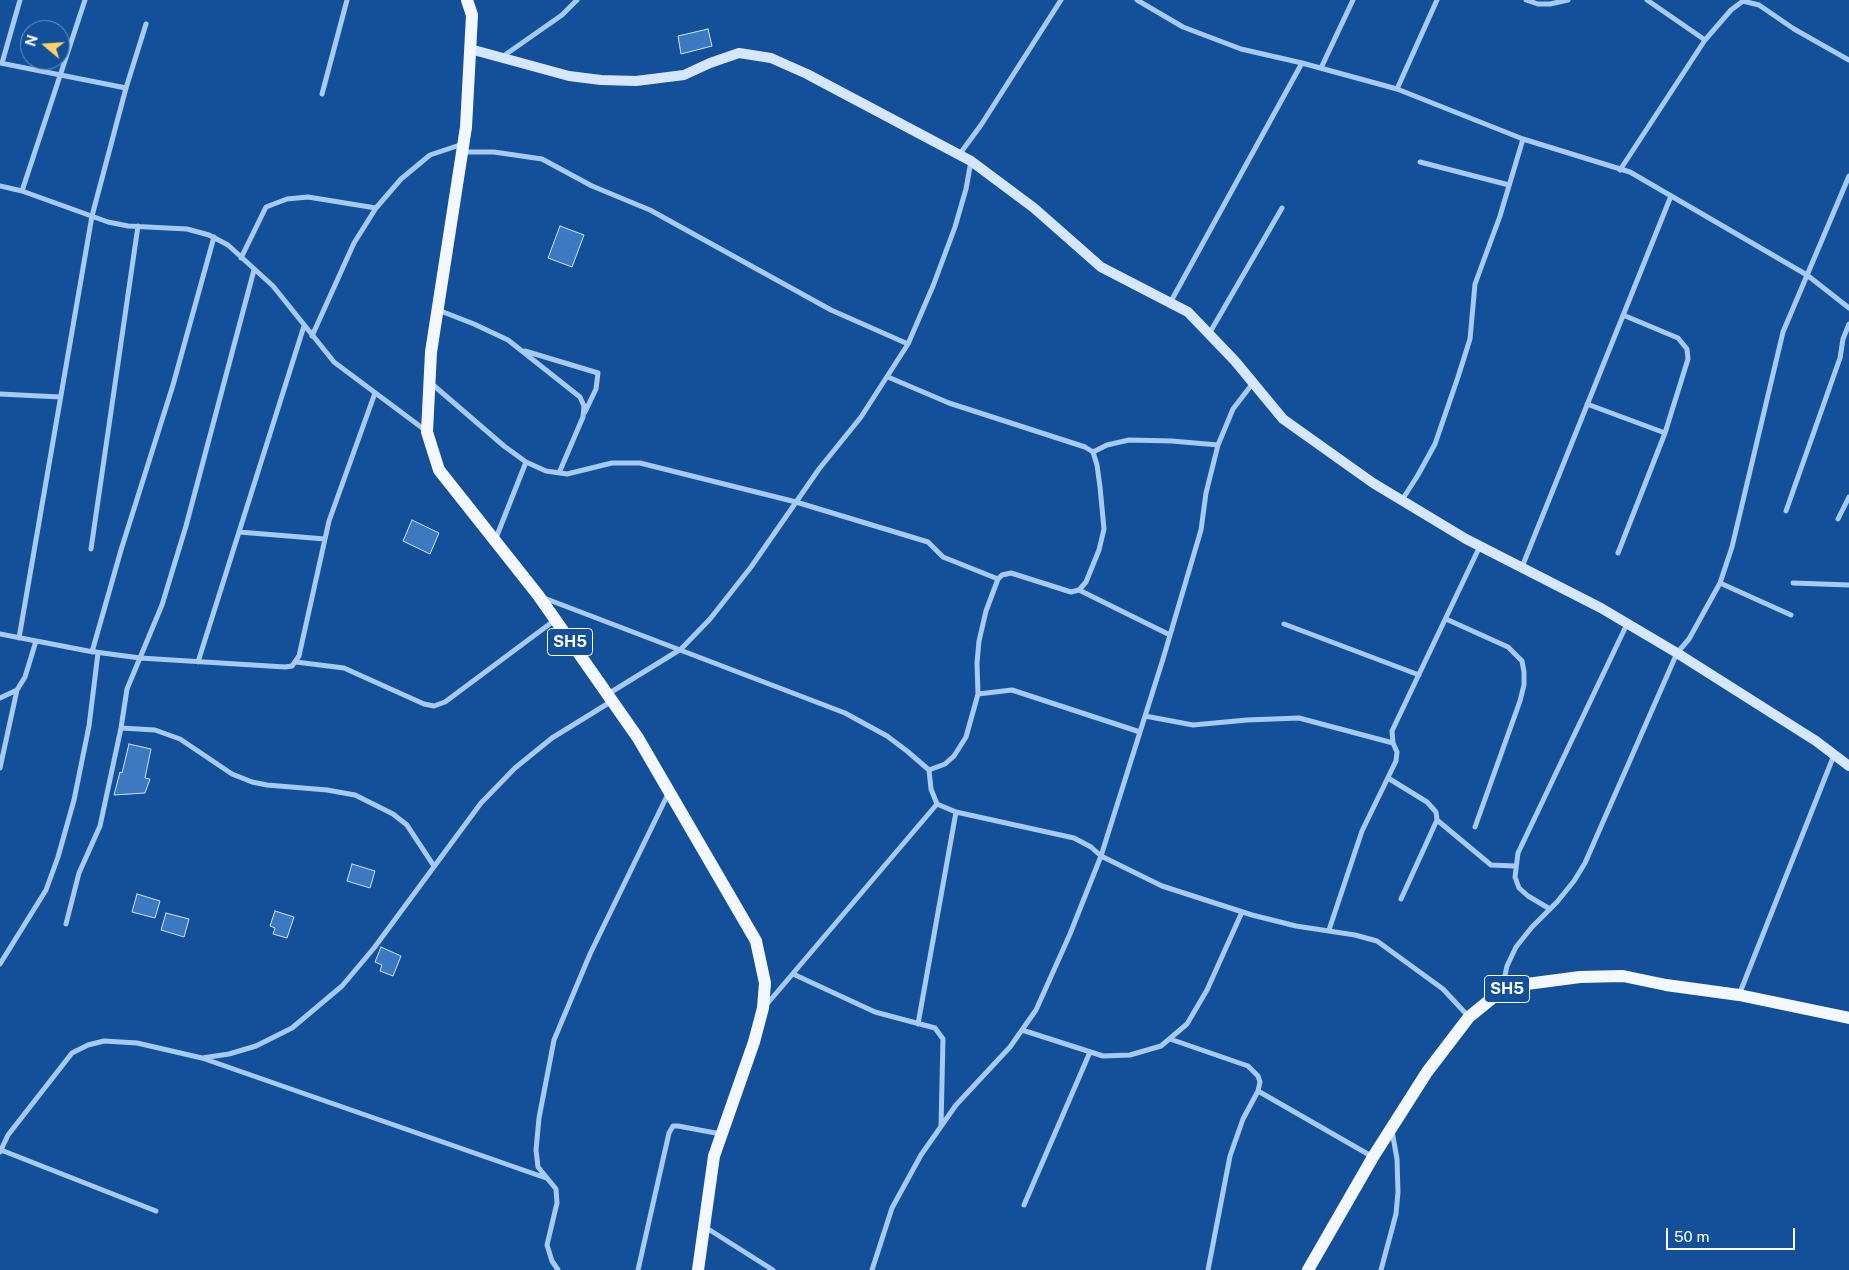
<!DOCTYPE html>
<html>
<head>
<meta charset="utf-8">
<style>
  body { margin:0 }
  #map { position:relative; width:1849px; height:1270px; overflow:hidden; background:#135099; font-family:"Public Sans",sans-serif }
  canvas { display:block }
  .north { position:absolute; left:20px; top:20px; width:50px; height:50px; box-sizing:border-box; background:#135099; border:1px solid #7196c2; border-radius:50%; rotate:288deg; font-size:14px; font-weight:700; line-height:20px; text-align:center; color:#fff }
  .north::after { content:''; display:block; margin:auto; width:18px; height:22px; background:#ffd169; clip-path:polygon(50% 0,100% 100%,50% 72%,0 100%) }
  .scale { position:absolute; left:1666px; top:1228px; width:129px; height:22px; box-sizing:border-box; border:2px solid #fff; border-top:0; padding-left:6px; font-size:15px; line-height:18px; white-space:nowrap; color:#fff; -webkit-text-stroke:4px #135099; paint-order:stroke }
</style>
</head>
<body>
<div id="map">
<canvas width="1849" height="1270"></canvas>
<div class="north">N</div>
<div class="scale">50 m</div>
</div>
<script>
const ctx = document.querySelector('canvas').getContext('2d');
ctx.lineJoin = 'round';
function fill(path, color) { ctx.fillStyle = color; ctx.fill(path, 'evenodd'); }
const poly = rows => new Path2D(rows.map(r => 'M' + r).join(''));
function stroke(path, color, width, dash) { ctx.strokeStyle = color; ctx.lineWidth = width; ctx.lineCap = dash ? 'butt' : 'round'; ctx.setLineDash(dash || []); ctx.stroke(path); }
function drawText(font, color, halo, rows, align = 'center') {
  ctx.font = font + ' "Public Sans",sans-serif'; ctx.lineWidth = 4.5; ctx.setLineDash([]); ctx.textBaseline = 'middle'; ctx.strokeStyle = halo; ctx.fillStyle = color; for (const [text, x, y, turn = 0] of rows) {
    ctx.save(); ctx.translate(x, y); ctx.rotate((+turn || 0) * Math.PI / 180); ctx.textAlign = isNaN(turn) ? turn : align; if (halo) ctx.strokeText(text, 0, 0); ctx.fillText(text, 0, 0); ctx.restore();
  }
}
const building = poly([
  [708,29,712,46,681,54,678,36,708,29],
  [560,226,584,235,572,267,548,258,560,226],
  [412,520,439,533,430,554,403,541,412,520],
  [129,744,151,749,145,778,150,779,145,793,114,795,120,772,122,773,129,744],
  [352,864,375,871,370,888,347,881,352,864],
  [137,894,160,901,155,918,132,912,137,894],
  [275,911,294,917,287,938,273,934,275,928,270,926,275,911],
  [166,913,189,919,184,937,161,930,166,913],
  [381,947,401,956,393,976,380,971,382,965,375,962,381,947]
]);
fill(building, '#3d79c1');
stroke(building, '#cfe4fd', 1);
stroke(poly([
  [1137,0,1183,27,1241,49,1302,63,1397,89,1523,139,1630,172,1807,275,1849,308],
  [1526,0,1538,4,1550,4,1568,0],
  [1647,0,1705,40],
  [502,57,562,15,577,0],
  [0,63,126,88],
  [2,63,20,0],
  [1321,68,1353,0],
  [1397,89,1437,0],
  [322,94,347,0],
  [464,152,494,152,542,159,592,186,650,210,831,310,908,344],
  [959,155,981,125,1061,0],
  [1420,162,1509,185],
  [1620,170,1705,40,1731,10,1743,1,1759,5,1794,29,1849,60],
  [0,186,22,191,108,222,128,226,187,229,209,235,228,245,273,286,334,362,425,430],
  [22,191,85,0],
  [241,258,266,207,287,199,308,197,376,208],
  [1170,303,1302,63],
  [438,310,474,324,508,340,580,397,584,406,583,417,559,473],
  [1209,334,1282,208],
  [312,336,354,243,376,208,401,179,430,155,463,144],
  [525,351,598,373,596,389,585,412],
  [888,377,949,403,1085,447,1093,452,1097,465,1100,487,1104,529,1099,550,1086,582,1079,590,1071,592,1011,573,1002,575,998,579,986,611,979,641,977,663,978,694,966,737,954,756,945,764,929,770],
  [432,384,504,446,526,462,546,471,567,474,612,463,640,463,796,502,928,542,943,557,998,579],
  [0,394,60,397],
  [1587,404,1665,433],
  [1093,452,1107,445,1129,440,1172,441,1218,445],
  [1402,500,1418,475,1435,444,1458,377,1470,339,1475,284,1500,216,1523,139],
  [1786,511,1840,358,1843,339,1849,324],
  [1838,519,1849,497],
  [239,532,325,539],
  [496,538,526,462],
  [91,549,138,226],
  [1618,553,1665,433,1688,359,1687,349,1678,338,1623,315],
  [1522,567,1671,196],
  [1720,583,1791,615],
  [1793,583,1849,585],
  [1079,590,1170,635],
  [544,598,845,713,887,736,907,751,929,770,931,789,937,804,956,812,1074,838,1091,847,1101,856,1162,886,1252,915,1296,926,1355,935,1377,941,1443,989,1469,1017],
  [1446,619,1508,647,1522,661,1524,672,1524,685,1520,701,1475,827],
  [1284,624,1419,675],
  [0,634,88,651,140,658,285,667,292,666,299,656,329,521,375,393],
  [19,638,92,216,126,88,146,24],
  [92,652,121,550,173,385,214,237],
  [198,662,304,326],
  [296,662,344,668,424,704,434,706,445,702,555,620],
  [608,694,681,649,710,619,751,567,819,469,861,417,908,344,933,286,955,227,966,189,971,161],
  [978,694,1012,690,1140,732],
  [0,698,17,690,25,677,36,641],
  [1145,716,1193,725,1247,720,1299,718,1393,743],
  [121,728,155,730,180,739,232,774,252,782,267,785,327,790,355,795,393,814,407,825,434,866],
  [0,768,17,690],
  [1388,778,1427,802,1436,812,1437,820,1401,899],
  [1437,820,1491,865,1515,866],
  [1550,909,1528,896,1519,888,1515,877,1518,853,1627,624],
  [66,924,79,873,100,826,121,728,127,689,162,605,186,526,254,270],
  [1329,930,1362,831,1396,761,1397,752,1393,743,1392,731,1480,546],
  [0,964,46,890,58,857,74,800,89,726,98,653],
  [793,974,875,1012,935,1028,943,1039,941,1126],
  [1502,989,1507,966,1516,947,1532,927,1557,902,1574,881,1585,863,1677,653,1689,639,1720,583,1732,547,1783,332,1849,176],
  [1739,995,1834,755],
  [767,1004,937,804],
  [918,1024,956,812],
  [1022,1030,1103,1056,1130,1055,1161,1046,1187,1024,1207,990,1242,912],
  [1170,1039,1248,1066,1258,1076,1260,1082,1258,1091,1243,1119,1230,1156,1208,1270],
  [202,1058,546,1178],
  [1258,1091,1373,1157],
  [1,1150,156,1211],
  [0,1152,8,1135,72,1053,88,1045,104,1041,137,1043,202,1058,229,1054,256,1046,292,1028,342,986,374,948,481,803,515,768,552,738,612,701],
  [1024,1205,1090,1052],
  [705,1227,773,1270],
  [558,1270,552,1261,547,1245,557,1203,556,1189,538,1167,536,1150,539,1118,554,1040,590,954,669,792],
  [638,1270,669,1133,673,1126,678,1126,721,1134],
  [872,1270,892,1208,921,1155,956,1105,1010,1047,1036,1010,1070,934,1101,856,1163,659,1201,530,1206,493,1218,445,1233,409,1253,383],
  [1381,1270,1396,1214,1398,1192,1397,1159,1392,1131]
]), '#a7caf3', 5);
stroke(poly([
  [470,49,569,76,601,80,636,81,684,75,710,63,739,53,771,58,807,74,971,161,1034,208,1101,267,1188,312,1235,361,1283,419,1373,483,1466,539,1601,608,1677,653,1816,741,1849,766]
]), '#d6e7fd', 10);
stroke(poly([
  [467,0,472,15,466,127,431,352,427,432,439,470,538,595,638,738,756,941,765,983,763,1008,754,1042,714,1156,698,1270],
  [1308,1270,1373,1157,1427,1072,1469,1017,1501,991,1519,985,1580,977,1623,976,1666,985,1739,995,1849,1018]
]), '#f3f8ff', 12);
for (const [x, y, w] of [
  [570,642,45],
  [1507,989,45]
]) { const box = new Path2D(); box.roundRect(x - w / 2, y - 13.5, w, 27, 4); ctx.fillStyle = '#135099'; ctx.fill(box); stroke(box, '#fff', 1); }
drawText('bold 16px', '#fff', null, [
  ["SH5",570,642],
  ["SH5",1507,989]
]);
</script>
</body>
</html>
